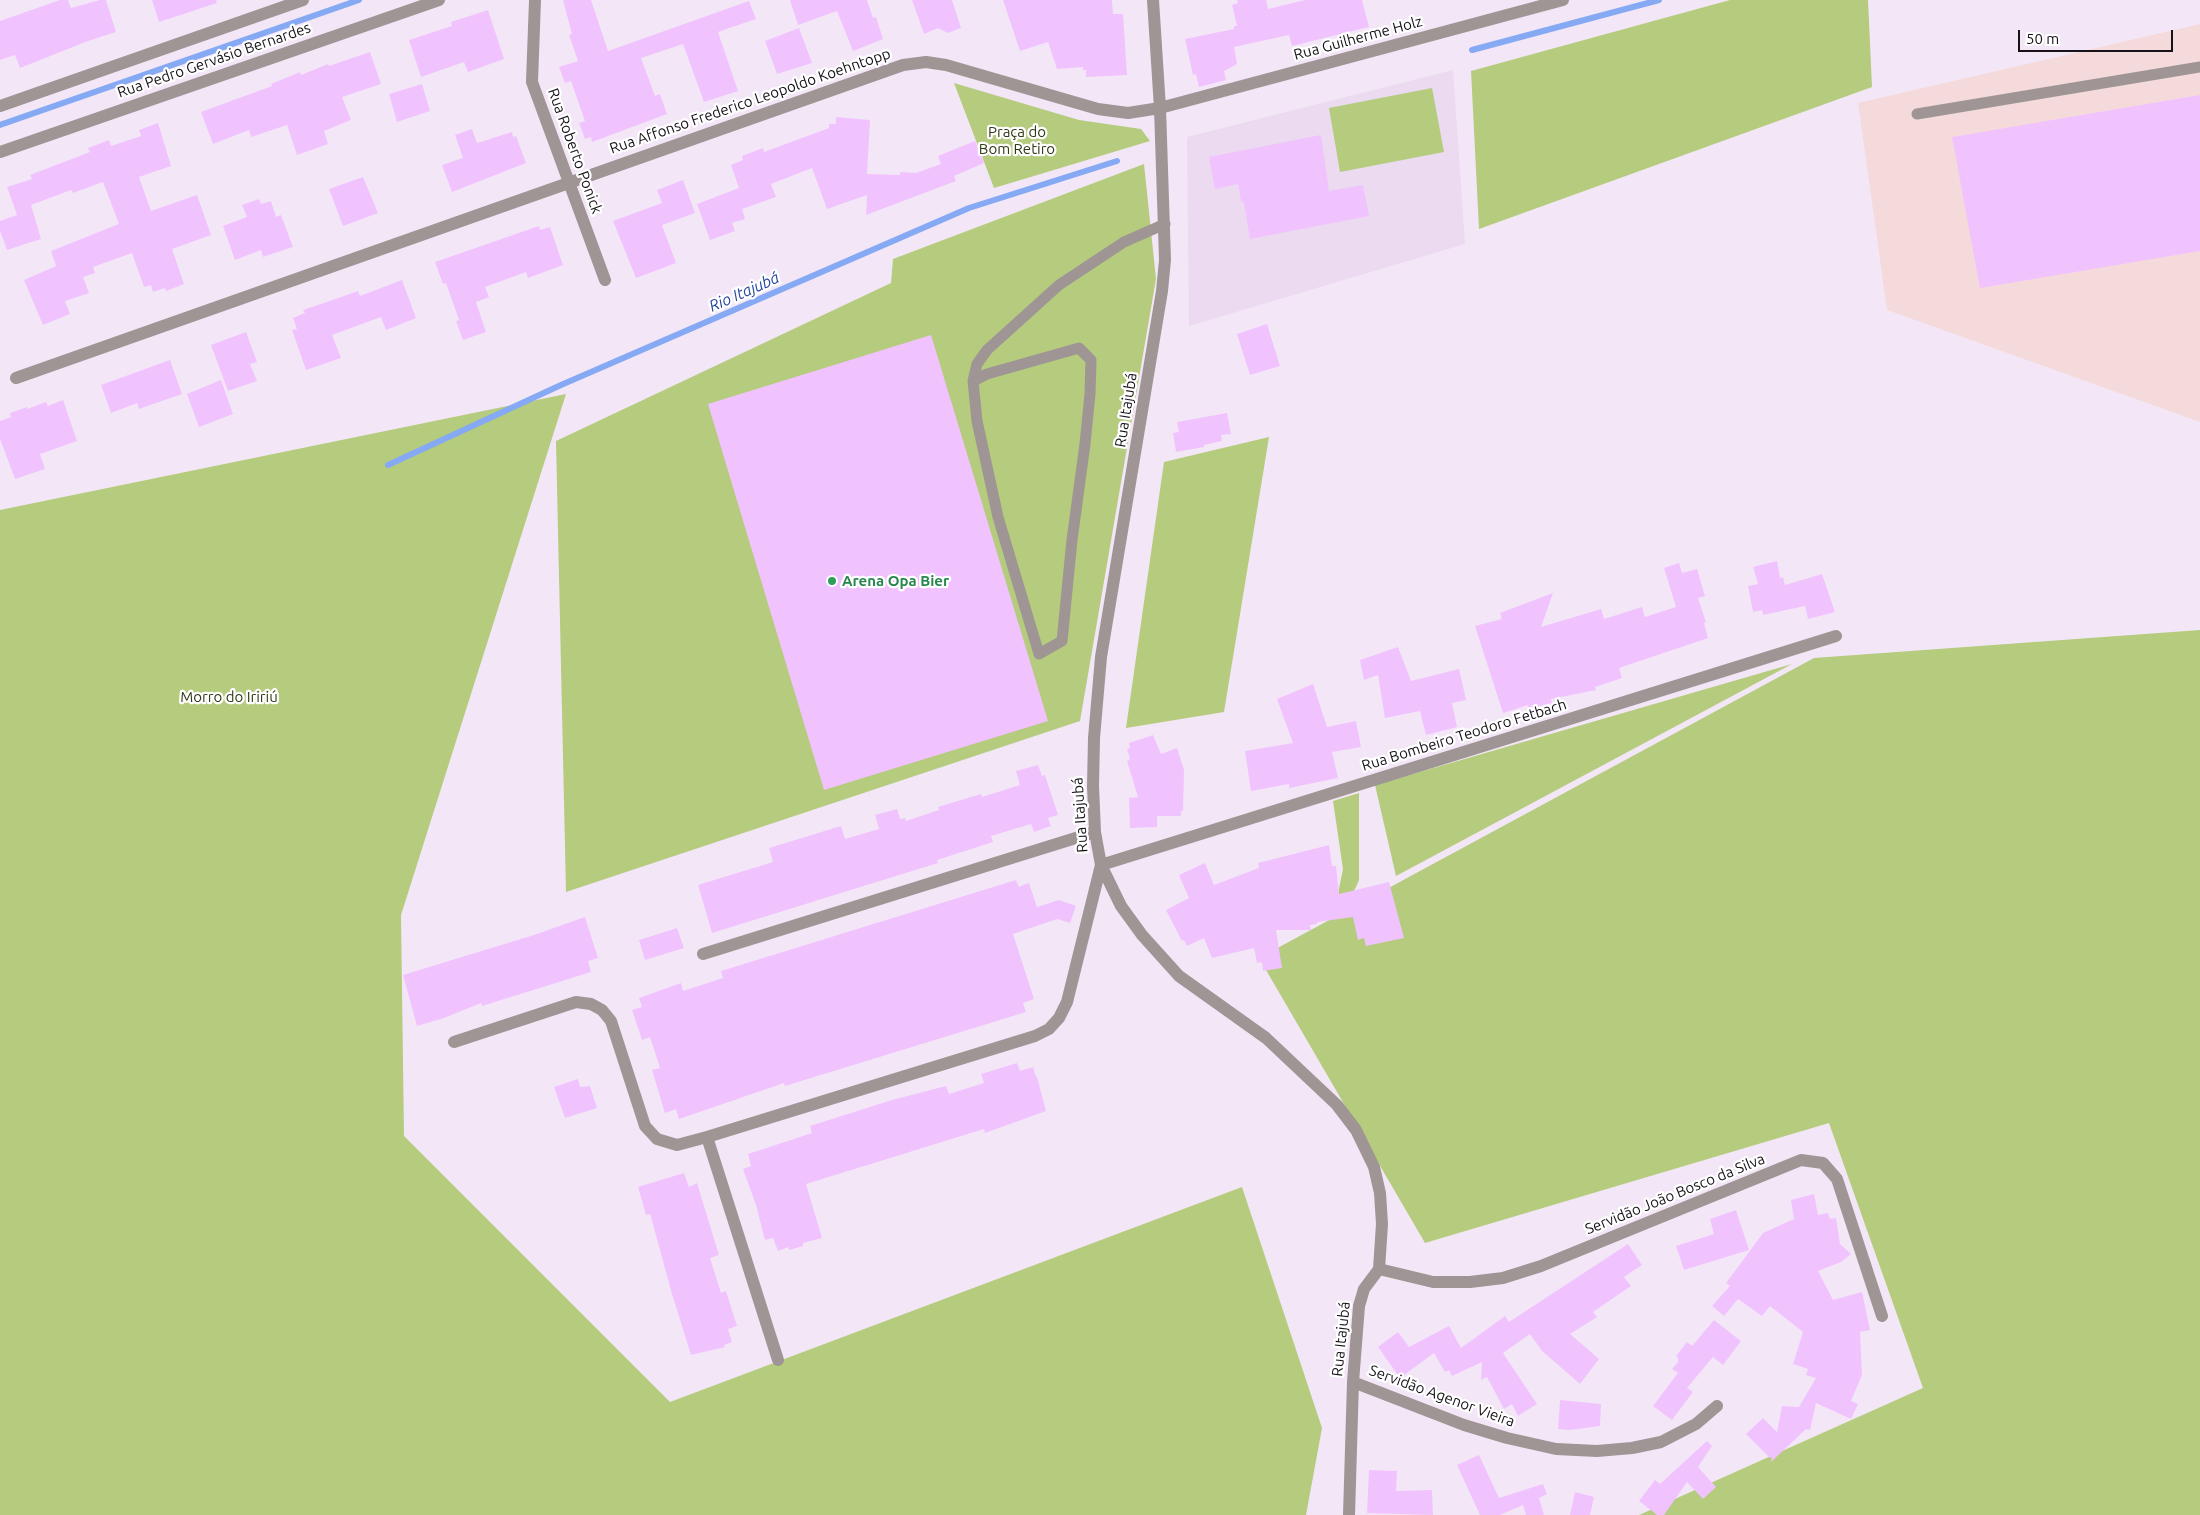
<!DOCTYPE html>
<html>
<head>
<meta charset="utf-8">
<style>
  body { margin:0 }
  #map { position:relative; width:2200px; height:1515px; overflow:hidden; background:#f3e7f7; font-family:Ubuntu,sans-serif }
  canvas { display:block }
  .scale { position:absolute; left:2018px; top:30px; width:155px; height:22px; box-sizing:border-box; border:2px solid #161218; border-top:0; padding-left:6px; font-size:15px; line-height:18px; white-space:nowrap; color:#161218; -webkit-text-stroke:4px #fff; paint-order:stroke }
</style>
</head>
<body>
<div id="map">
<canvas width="2200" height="1515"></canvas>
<div class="scale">50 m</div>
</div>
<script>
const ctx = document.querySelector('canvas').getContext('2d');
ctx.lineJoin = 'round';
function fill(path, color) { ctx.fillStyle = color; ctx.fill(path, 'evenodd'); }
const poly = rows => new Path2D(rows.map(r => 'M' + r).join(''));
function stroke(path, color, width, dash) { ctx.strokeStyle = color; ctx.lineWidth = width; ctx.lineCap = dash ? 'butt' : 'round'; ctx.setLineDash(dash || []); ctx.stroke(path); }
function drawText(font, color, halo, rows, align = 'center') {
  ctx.font = font + ' Ubuntu,sans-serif'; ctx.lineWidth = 4.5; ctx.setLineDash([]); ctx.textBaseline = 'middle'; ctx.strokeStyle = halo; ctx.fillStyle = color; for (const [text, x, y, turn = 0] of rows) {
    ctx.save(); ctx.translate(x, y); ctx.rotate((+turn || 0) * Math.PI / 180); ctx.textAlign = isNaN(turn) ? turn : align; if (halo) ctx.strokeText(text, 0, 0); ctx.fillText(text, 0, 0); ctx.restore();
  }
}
fill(poly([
  [1453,70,1465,244,1189,326,1187,137]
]), '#ebdaf0');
fill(poly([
  [2200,24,2200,422,1887,310,1858,103]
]), '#f5dadb');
fill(poly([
  [1730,0,1868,0,1872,87,1479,229,1471,71],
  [954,83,1079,120,1141,129,1150,141,994,188],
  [1432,88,1444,152,1340,172,1329,108],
  [1144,164,1156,279,1080,721,566,892,556,441,891,283,893,259],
  [566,394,401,915,404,1136,670,1402,1242,1187,1322,1428,1306,1515,0,1515,0,510],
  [1269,437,1224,712,1126,728,1164,462],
  [2200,630,2200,1515,1639,1515,1923,1388,1829,1123,1425,1243,1259,958,1814,658],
  [1792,664,1396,876,1375,785],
  [1359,793,1359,880,1347,907,1334,913,1343,869,1333,801]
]), '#b5cb7d');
stroke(poly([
  [1472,50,1659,0],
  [0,125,359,0],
  [388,465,561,385,969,208,1117,161]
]), '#86a9f4', 6);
fill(poly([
  [60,0,68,0,71,8,100,0,106,0,116,32,88,41,20,68,15,55,0,60,0,21],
  [152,0,216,0,217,3,159,22],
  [563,0,591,0,608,51,749,1,756,19,718,32,738,91,704,102,683,44,641,58,655,96,660,94,667,114,592,142,591,137,585,139,579,123,585,121,571,81,565,83,559,67,578,61,569,35,572,34],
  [790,0,867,0,873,18,876,17,883,39,853,51,837,11,798,25],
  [912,0,952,0,961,28,948,33,938,28,924,34],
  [1003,0,1112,0,1113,14,1123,14,1127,75,1086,77,1086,70,1083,70,1083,67,1057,69,1048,42,1020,51],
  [1237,0,1266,0,1268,9,1305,0,1362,0,1369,27,1292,46,1289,35,1234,47,1237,64,1224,71,1226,80,1199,87,1196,74,1193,75,1185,39,1234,29,1234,26,1237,26,1232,5,1238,3],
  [488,10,504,59,468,72,464,62,421,77,409,40,452,26,451,22],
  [799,28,812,63,777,74,765,41],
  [370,52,381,84,342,97,351,120,324,131,328,144,297,155,287,125,251,137,249,130,213,144,201,112,272,86,271,84,300,72,301,75,328,64,329,66],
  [422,84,430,111,397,122,389,94],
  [2200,95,2200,251,1980,288,1952,137],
  [836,117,870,120,867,174,900,175,900,172,916,173,941,164,938,156,975,141,984,163,954,176,956,181,866,215,867,195,827,209,812,168,771,184,776,197,742,209,745,219,732,223,735,231,710,240,697,204,739,188,731,165,743,160,742,156,763,148,764,152,829,128,829,124,836,124],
  [158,123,171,166,139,177,151,211,197,195,211,235,172,249,184,284,166,291,165,288,153,292,151,285,144,287,132,253,93,267,95,273,83,277,89,293,65,301,70,314,43,325,24,280,56,266,51,251,119,224,103,182,73,193,71,190,31,205,41,239,7,250,0,231,0,221,17,215,7,187,32,179,30,175,90,152,88,148,109,140,111,146,141,136,139,130],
  [472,129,477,143,512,132,513,137,516,136,526,163,452,192,442,165,463,158,455,135],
  [1321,135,1329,191,1363,185,1369,216,1250,239,1244,203,1241,201,1238,184,1215,189,1209,157],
  [363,177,378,213,343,226,329,189],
  [683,180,695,213,662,225,676,263,636,278,613,221,662,203,657,190],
  [259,199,261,204,271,201,276,217,281,215,293,247,263,257,261,250,235,260,223,226,247,217,242,205],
  [539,226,540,230,550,227,563,265,528,278,526,272,485,287,489,297,476,302,486,332,463,340,456,321,459,320,446,283,443,284,435,262],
  [402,280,416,318,386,330,381,317,332,335,341,358,306,370,292,330,297,329,293,318,305,313,303,310,321,304,358,291,360,296],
  [1267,324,1280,366,1250,375,1237,334],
  [246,332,257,362,250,364,257,381,228,391,211,345],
  [931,335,1048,721,824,790,708,404],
  [170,360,182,394,139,409,137,403,111,413,101,385],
  [221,380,233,414,199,427,187,394],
  [63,400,77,441,40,454,45,469,15,479,0,439,0,421,11,417,10,413,27,407,27,409,46,402,48,406],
  [1227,413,1231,434,1221,435,1222,441,1204,445,1204,447,1176,452,1173,433,1179,432,1177,422],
  [1777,561,1780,578,1783,577,1785,585,1822,574,1835,612,1808,619,1805,606,1763,615,1762,610,1753,612,1748,586,1758,584,1753,567],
  [1679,563,1682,573,1697,569,1705,596,1698,598,1706,622,1704,623,1708,638,1619,668,1622,678,1595,687,1596,690,1551,699,1552,703,1529,709,1528,705,1503,713,1475,626,1502,619,1500,613,1553,593,1541,627,1601,609,1604,619,1642,607,1645,617,1676,607,1664,568],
  [1398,647,1411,681,1459,669,1466,700,1452,703,1457,727,1426,735,1420,711,1385,718,1378,675,1364,680,1360,660],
  [1313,684,1327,727,1356,721,1361,747,1332,752,1338,778,1289,788,1289,784,1251,791,1245,751,1293,743,1277,699],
  [1153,735,1161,754,1177,748,1184,770,1183,811,1181,811,1181,816,1157,816,1157,827,1130,828,1129,798,1138,797,1127,761,1130,759,1127,749,1130,748,1129,743],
  [1038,765,1042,776,1045,775,1058,815,1048,818,1051,826,1034,832,1031,824,991,836,993,842,937,860,938,863,712,933,698,885,773,862,769,848,841,826,845,839,879,829,875,815,897,809,900,819,905,818,906,821,939,810,938,807,981,794,982,797,1020,785,1016,771],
  [1329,845,1332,866,1336,866,1339,894,1389,882,1404,938,1366,946,1364,938,1358,940,1353,917,1317,922,1317,924,1310,925,1311,930,1276,930,1282,968,1263,971,1262,962,1257,963,1254,948,1212,958,1204,938,1187,946,1184,940,1182,941,1166,910,1189,898,1179,875,1205,863,1214,885,1259,868,1258,863],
  [1016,880,1019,887,1029,883,1037,907,1059,900,1076,906,1070,923,1057,919,1013,934,1034,999,1023,1003,1026,1012,785,1086,784,1083,679,1119,676,1109,665,1113,652,1070,660,1068,650,1037,642,1040,632,1010,642,1007,639,998,681,983,683,991,723,978,721,971],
  [585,917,598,958,588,961,591,972,482,1006,481,1003,444,1018,417,1026,403,975,534,935],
  [677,928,684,948,645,960,639,940],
  [1017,1063,1020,1071,1033,1067,1036,1077,1037,1077,1046,1111,985,1133,984,1129,806,1184,822,1238,803,1243,803,1246,789,1250,788,1247,778,1251,773,1238,765,1240,756,1205,743,1169,751,1166,748,1154,812,1133,810,1126,892,1100,946,1086,949,1094,984,1083,981,1074],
  [578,1079,580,1087,590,1086,597,1108,565,1118,554,1087],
  [684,1173,689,1187,697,1183,719,1255,710,1258,721,1293,726,1291,737,1326,728,1329,732,1342,724,1345,725,1347,691,1355,672,1294,651,1217,650,1214,646,1215,638,1187],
  [1814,1194,1818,1215,1828,1213,1830,1219,1836,1218,1840,1244,1851,1254,1841,1262,1818,1271,1833,1300,1862,1292,1870,1330,1860,1332,1862,1375,1851,1401,1858,1404,1851,1419,1816,1403,1810,1430,1806,1429,1771,1462,1772,1457,1770,1458,1746,1434,1763,1418,1777,1432,1782,1406,1799,1407,1816,1378,1806,1375,1808,1369,1793,1364,1803,1332,1770,1306,1762,1316,1738,1299,1724,1316,1712,1306,1730,1286,1726,1283,1763,1233,1794,1219,1791,1200],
  [1736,1210,1749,1250,1684,1270,1676,1246,1714,1234,1710,1219],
  [1628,1244,1642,1265,1624,1277,1631,1286,1593,1312,1597,1317,1570,1334,1599,1359,1580,1384,1542,1351,1530,1334,1503,1353,1537,1404,1518,1416,1512,1404,1504,1409,1487,1377,1481,1380,1482,1362,1452,1376,1449,1370,1445,1372,1434,1353,1400,1378,1378,1347,1398,1332,1409,1347,1449,1326,1461,1348,1505,1316,1509,1322],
  [1714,1320,1741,1341,1723,1365,1713,1357,1687,1388,1693,1392,1672,1420,1653,1406,1678,1373,1672,1369,1678,1362,1678,1358,1676,1356,1687,1342,1692,1346],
  [1560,1400,1601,1404,1600,1426,1570,1430,1558,1429],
  [1707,1441,1712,1446,1698,1467,1716,1487,1703,1499,1687,1482,1664,1515,1657,1515,1639,1501,1655,1480,1660,1484],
  [1479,1455,1499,1498,1543,1484,1547,1494,1539,1498,1544,1515,1526,1515,1523,1505,1500,1515,1480,1515,1457,1465],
  [1369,1470,1397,1471,1396,1491,1432,1490,1433,1515,1367,1513],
  [1575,1492,1594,1497,1590,1515,1570,1515]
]), '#f1c3fe');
stroke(poly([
  [1917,114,2200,67],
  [973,381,987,374,1079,348,1091,360,1090,394,1085,444,1072,540,1062,641,1039,654,998,517,977,421,973,381,977,364,987,350,1059,285,1124,242,1165,224]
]), '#9f9595', 11);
stroke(poly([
  [535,0,532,82,605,280],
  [1153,0,1160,108,1165,260,1162,291,1101,657,1094,738,1093,786,1095,832,1101,865,1121,906,1142,935,1179,976,1266,1038,1337,1105,1356,1130,1374,1167,1380,1193,1382,1224,1379,1269,1364,1289,1359,1306,1353,1382,1349,1515],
  [0,106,303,0],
  [0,152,439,0],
  [16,378,903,65,926,62,946,65,1098,109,1128,113,1160,108,1563,0],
  [1101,865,1836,636],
  [703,954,1095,832],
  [454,1042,576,1002,591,1004,602,1010,611,1021,645,1126,657,1139,677,1145,707,1137,1035,1036,1049,1029,1059,1018,1067,1002,1101,865],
  [707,1137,778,1360],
  [1379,1269,1433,1282,1470,1282,1503,1278,1541,1266,1801,1160,1823,1163,1837,1179,1882,1316],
  [1353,1382,1464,1425,1507,1438,1556,1449,1597,1451,1632,1448,1661,1442,1696,1424,1717,1406]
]), '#9f9595', 12);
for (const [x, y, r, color] of [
  [832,581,5,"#2e9e5b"]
]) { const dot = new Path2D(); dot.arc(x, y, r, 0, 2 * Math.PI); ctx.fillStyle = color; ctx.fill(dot); stroke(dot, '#fff', 2); }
drawText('15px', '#161218', '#fff', [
  ["Rua Guilherme Holz",1358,38,-15],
  ["Rua Pedro Gervásio Bernardes",214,60,-19],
  ["Rua Affonso Frederico Leopoldo Koehntopp",750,101,-19],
  ["Rua Roberto Ponick",575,151,70],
  ["Rua Itajubá",1126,410,-81],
  ["Rua Bombeiro Teodoro Fetbach",1464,735,-17],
  ["Rua Itajubá",1080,815,-94],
  ["Servidão João Bosco da Silva",1675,1194,-22],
  ["Rua Itajubá",1341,1339,-84],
  ["Servidão Agenor Vieira",1442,1396,20]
]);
drawText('15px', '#313a16', '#fff', [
  ["Praça do",1017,132],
  ["Bom Retiro",1017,149],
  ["Morro do Iririú",229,697]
]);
drawText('bold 15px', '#27864d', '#fff', [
  ["Arena Opa Bier",842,581]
], 'left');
drawText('italic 16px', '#25489e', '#fff', [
  ["Rio Itajubá",744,292,-24]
]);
</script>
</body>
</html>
